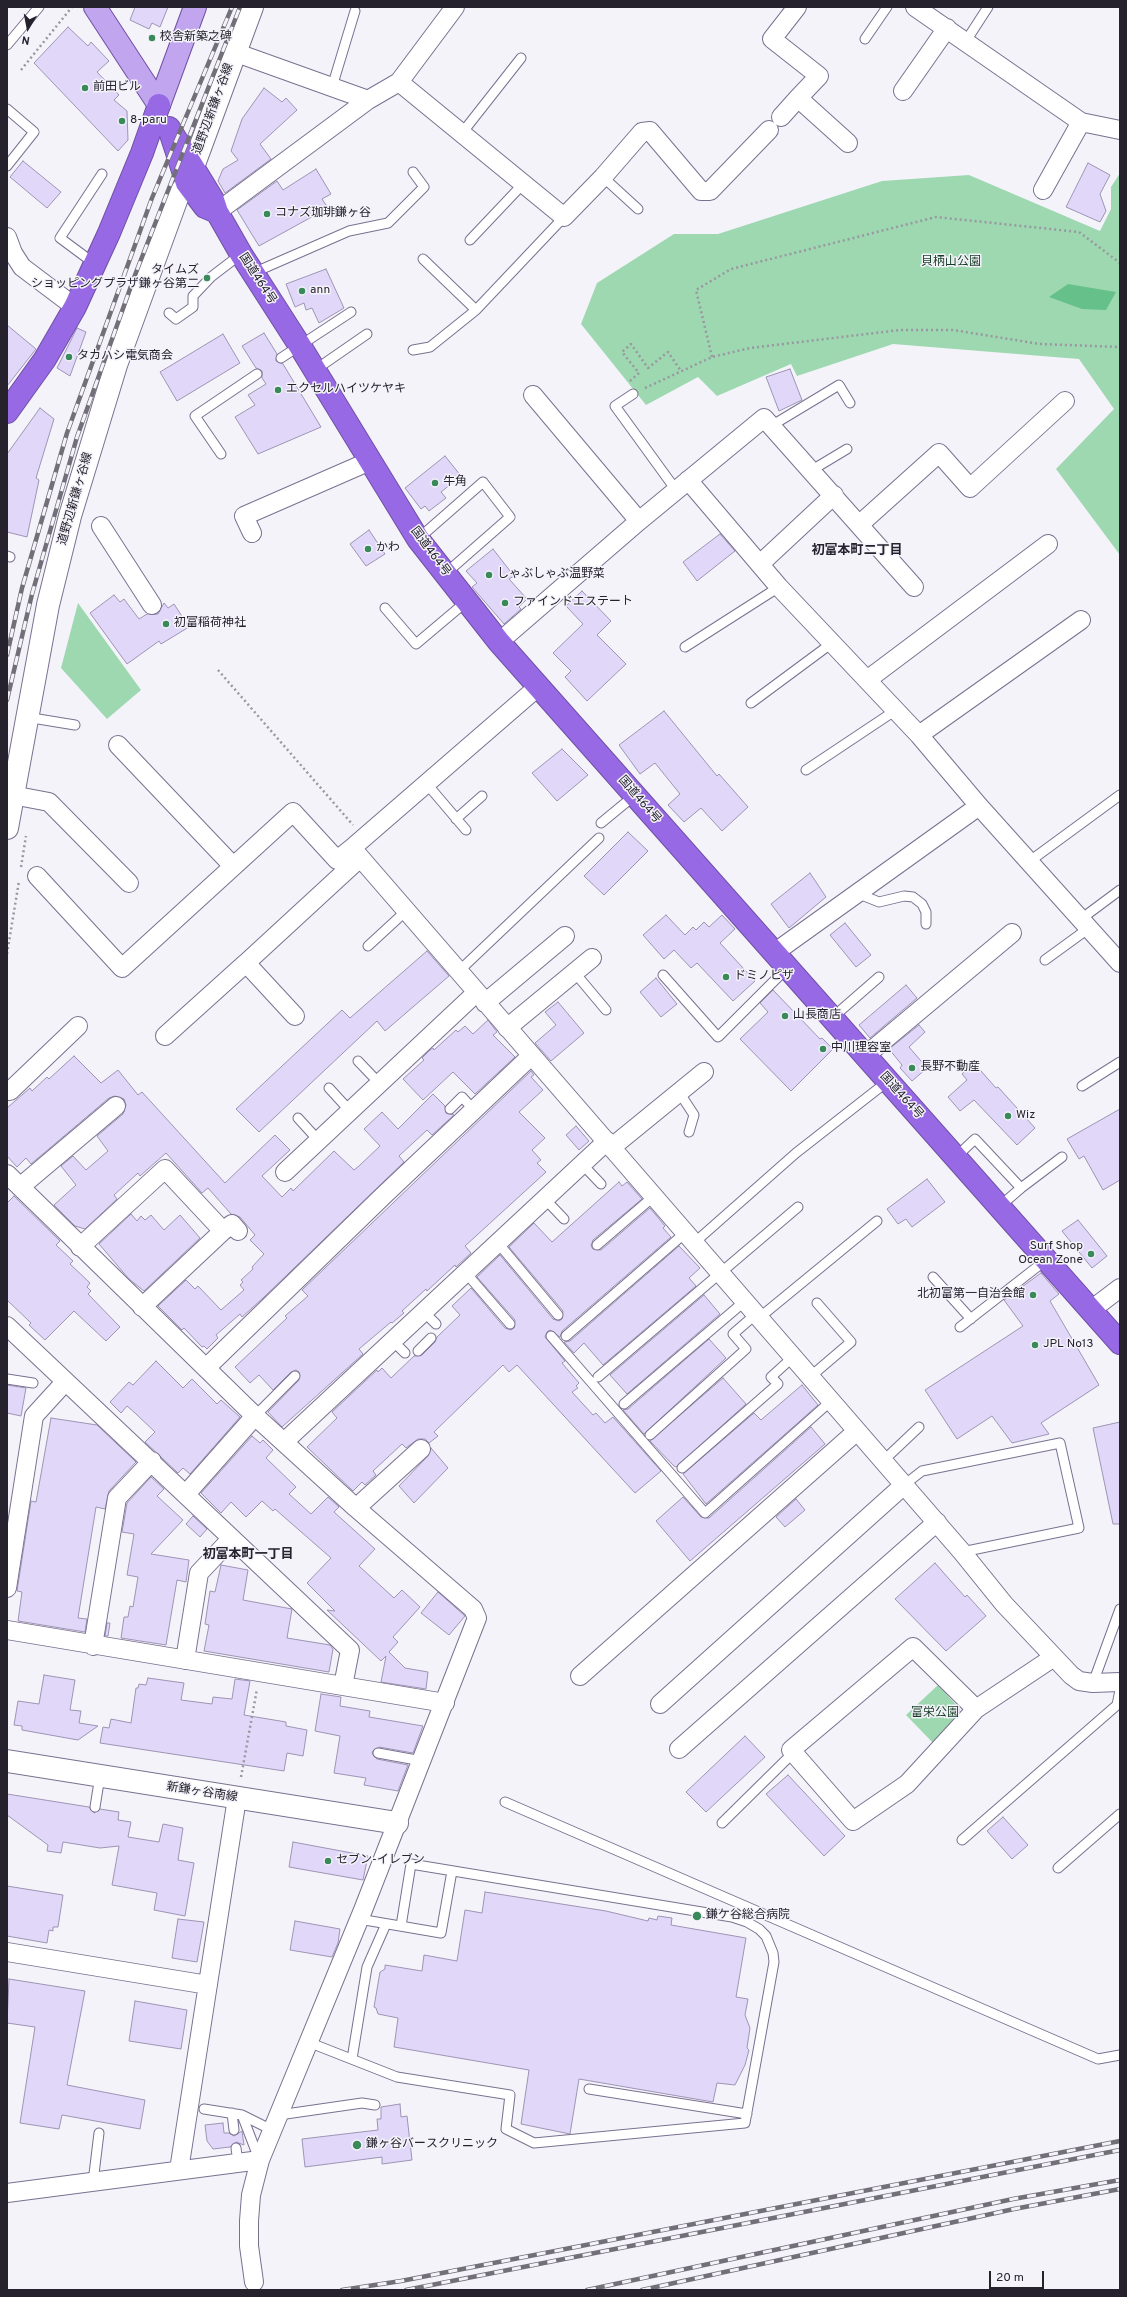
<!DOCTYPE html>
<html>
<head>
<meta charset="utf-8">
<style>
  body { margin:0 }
  #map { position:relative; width:1127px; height:2297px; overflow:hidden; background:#f5f3fa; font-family:Overpass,sans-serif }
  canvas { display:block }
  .frame { position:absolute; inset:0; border:8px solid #25222e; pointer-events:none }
  .north { position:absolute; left:8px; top:8px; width:40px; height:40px; -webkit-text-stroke:3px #f5f3fa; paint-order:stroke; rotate:190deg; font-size:11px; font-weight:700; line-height:16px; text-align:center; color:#25222e }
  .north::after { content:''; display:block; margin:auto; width:14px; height:18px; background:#25222e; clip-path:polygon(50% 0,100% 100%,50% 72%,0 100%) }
  .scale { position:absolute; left:989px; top:2271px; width:55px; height:18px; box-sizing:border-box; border:2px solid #25222e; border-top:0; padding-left:5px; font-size:12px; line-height:14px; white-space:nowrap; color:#25222e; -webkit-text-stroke:3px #f5f3fa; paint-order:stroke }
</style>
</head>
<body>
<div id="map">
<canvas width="1127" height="2297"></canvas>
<div class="frame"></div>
<div class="north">N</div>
<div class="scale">20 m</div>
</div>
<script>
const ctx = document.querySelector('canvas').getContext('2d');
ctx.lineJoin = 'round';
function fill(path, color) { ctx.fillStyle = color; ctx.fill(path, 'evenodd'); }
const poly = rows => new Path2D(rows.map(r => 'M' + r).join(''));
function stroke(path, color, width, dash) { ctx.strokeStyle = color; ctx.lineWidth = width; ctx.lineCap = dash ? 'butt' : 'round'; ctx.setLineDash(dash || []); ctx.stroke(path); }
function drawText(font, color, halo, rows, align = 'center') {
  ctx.font = font + ' Overpass,"Noto Sans JP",sans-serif'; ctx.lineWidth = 3; ctx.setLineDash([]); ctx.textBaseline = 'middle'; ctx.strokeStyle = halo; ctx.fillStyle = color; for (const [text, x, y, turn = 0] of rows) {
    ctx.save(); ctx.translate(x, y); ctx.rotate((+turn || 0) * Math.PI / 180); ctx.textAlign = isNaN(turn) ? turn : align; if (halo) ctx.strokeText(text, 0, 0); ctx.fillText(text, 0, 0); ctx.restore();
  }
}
fill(poly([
  [1120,173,1120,555,1056,469,1114,409,1079,359,893,344,797,376,791,364,717,396,698,377,646,405,581,324,597,283,674,234,718,234,882,181,969,175,1100,231,1111,209,1111,187],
  [78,603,141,690,107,719,61,668],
  [938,1685,960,1709,960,1717,935,1745,906,1715]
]), '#9ed8b1');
fill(poly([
  [1068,284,1116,292,1106,310,1082,309,1049,297]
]), '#65c189');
const building = poly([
  [135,7,168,7,160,27,152,23,149,29,130,20,135,7],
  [68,27,88,46,91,42,109,61,97,72,119,95,114,100,127,111,128,140,118,151,34,63,68,27],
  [264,88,282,102,286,98,297,110,260,144,271,159,225,193,218,181,223,169,238,160,231,151,242,119,264,88],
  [23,161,61,192,47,208,10,177,23,161],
  [1088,163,1110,175,1100,194,1106,211,1100,222,1066,207,1088,163],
  [316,169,331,194,322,199,328,208,259,246,237,210,277,181,283,190,316,169],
  [326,269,344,308,319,323,312,308,306,310,304,303,295,307,286,284,326,269],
  [7,325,36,349,7,386,7,325],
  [77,328,86,332,70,376,57,368,77,328],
  [264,333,277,354,276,361,283,364,321,427,258,454,235,417,255,405,248,395,266,384,262,378,262,371,256,368,242,346,264,333],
  [223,334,240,363,177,401,160,372,223,334],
  [790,369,802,400,779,411,766,377,790,369],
  [40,408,54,419,36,478,39,480,27,537,7,532,7,454,40,408],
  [445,456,461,476,441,492,446,498,429,511,425,506,421,509,405,488,445,456],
  [369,530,385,554,366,566,350,544,369,530],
  [720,534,735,551,697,581,683,562,720,534],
  [493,549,514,576,509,579,527,599,519,607,521,609,504,624,472,587,477,583,466,571,493,549],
  [582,591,611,621,597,635,626,664,587,701,565,677,571,671,553,653,583,624,566,606,582,591],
  [114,595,120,602,124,599,139,619,147,614,158,614,164,603,168,608,174,604,189,627,161,644,159,641,127,664,90,613,114,595],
  [664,711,717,776,719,774,748,807,722,831,701,808,684,822,668,805,680,794,655,763,640,774,619,745,664,711],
  [562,749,588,775,557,801,532,773,562,749],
  [628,832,648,851,604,895,584,876,628,832],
  [810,873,826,897,789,928,771,904,810,873],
  [666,915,685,935,693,927,696,930,704,922,709,927,722,915,735,929,720,943,755,981,733,1001,697,963,691,968,674,950,664,959,643,935,666,915],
  [845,923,871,955,856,967,830,935,845,923],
  [427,951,449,976,385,1031,377,1021,259,1132,236,1109,342,1010,350,1018,427,951],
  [656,978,677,1004,661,1017,640,992,656,978],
  [906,985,917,998,870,1038,859,1025,906,985],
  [773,990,820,1039,822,1038,833,1049,791,1091,740,1039,768,1012,760,1003,773,990],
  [558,1002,584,1033,551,1061,535,1043,556,1025,545,1012,558,1002],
  [488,1020,497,1032,493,1035,515,1057,475,1094,453,1072,423,1100,403,1079,424,1060,422,1058,430,1050,433,1048,434,1050,456,1030,458,1032,465,1026,473,1034,488,1020],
  [919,1025,925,1032,909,1047,927,1068,912,1081,900,1068,902,1065,889,1049,919,1025],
  [74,1056,101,1083,118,1070,138,1095,142,1092,225,1183,275,1135,290,1150,262,1176,282,1197,291,1188,293,1191,334,1151,354,1170,359,1166,380,1146,364,1129,382,1112,398,1129,433,1094,445,1106,446,1113,454,1115,432,1135,427,1130,400,1155,399,1156,404,1162,263,1298,242,1317,240,1314,216,1335,218,1338,207,1349,204,1346,202,1347,184,1328,182,1330,158,1306,186,1280,195,1289,198,1286,221,1310,244,1290,240,1285,243,1282,241,1280,253,1269,252,1267,264,1254,250,1240,255,1235,240,1217,231,1214,208,1188,202,1193,166,1153,140,1176,138,1173,114,1195,117,1199,85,1229,75,1226,54,1205,76,1185,61,1166,73,1156,86,1170,108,1151,97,1136,123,1114,126,1105,124,1099,115,1096,109,1098,31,1164,26,1158,17,1167,7,1156,7,1108,30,1088,32,1091,47,1077,49,1079,74,1056],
  [974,1063,996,1088,998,1087,1035,1128,1017,1145,974,1100,960,1111,948,1097,967,1080,962,1074,974,1063],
  [531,1071,534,1075,531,1077,543,1090,519,1112,545,1138,532,1150,541,1160,537,1163,546,1172,465,1246,471,1253,456,1267,455,1265,427,1291,426,1289,402,1311,404,1313,392,1323,391,1322,359,1349,363,1354,282,1427,268,1412,299,1380,299,1372,296,1370,291,1372,273,1390,259,1375,250,1383,235,1367,287,1318,285,1316,308,1296,302,1290,531,1071],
  [1120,1109,1120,1180,1103,1190,1084,1156,1079,1159,1067,1139,1120,1109],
  [576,1126,589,1141,579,1150,566,1135,576,1126],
  [927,1179,945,1202,912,1227,906,1219,898,1224,887,1209,927,1179],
  [619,1182,622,1186,627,1182,642,1199,593,1240,591,1246,593,1249,601,1250,650,1208,665,1226,663,1228,671,1237,562,1331,560,1337,550,1330,547,1332,545,1337,565,1361,562,1363,579,1383,576,1386,578,1388,572,1392,593,1415,596,1413,605,1423,613,1417,661,1471,635,1493,517,1365,509,1372,503,1365,434,1432,438,1436,429,1443,425,1439,418,1439,406,1448,402,1444,373,1471,376,1475,365,1485,362,1482,353,1491,307,1447,337,1418,332,1412,377,1370,378,1372,382,1368,391,1378,414,1356,422,1355,435,1342,437,1337,460,1315,452,1306,471,1288,505,1328,511,1330,514,1328,515,1320,477,1277,500,1255,553,1319,559,1321,562,1319,563,1311,509,1247,534,1223,552,1242,619,1182],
  [14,1196,60,1241,56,1245,73,1261,70,1264,90,1283,87,1287,91,1291,88,1294,120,1327,106,1341,74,1311,45,1340,29,1325,31,1323,7,1300,7,1203,14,1196],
  [131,1214,137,1221,141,1216,145,1220,151,1215,164,1230,180,1215,200,1238,144,1291,129,1279,99,1244,131,1214],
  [1078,1220,1107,1256,1092,1268,1062,1231,1078,1220],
  [679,1246,700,1268,689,1278,696,1286,603,1365,584,1343,574,1353,564,1342,570,1341,679,1246],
  [1041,1273,1059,1294,1050,1301,1099,1385,1041,1423,1049,1434,1012,1443,992,1416,957,1439,925,1390,1023,1326,1004,1300,1041,1273],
  [704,1295,720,1314,627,1394,610,1375,704,1295],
  [709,1339,726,1358,644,1434,623,1410,628,1409,709,1339],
  [156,1361,183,1388,192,1379,217,1404,221,1400,240,1417,190,1474,183,1468,178,1473,145,1442,155,1432,135,1413,127,1406,121,1413,110,1402,129,1382,133,1385,156,1361],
  [723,1378,746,1404,676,1467,674,1466,650,1441,723,1378],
  [7,1385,26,1388,21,1416,7,1413,7,1385],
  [802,1385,818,1405,706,1504,683,1474,754,1413,761,1420,802,1385],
  [51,1418,97,1425,136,1462,109,1491,105,1509,96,1507,78,1618,87,1619,85,1632,18,1621,22,1592,17,1591,31,1501,36,1502,51,1418],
  [1120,1422,1120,1524,1113,1524,1093,1428,1120,1422],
  [811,1427,825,1444,690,1561,656,1521,683,1497,701,1517,709,1518,811,1427],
  [252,1436,260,1443,263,1440,273,1450,266,1458,296,1487,289,1494,311,1514,328,1497,339,1507,334,1512,375,1549,359,1566,394,1598,402,1590,420,1607,393,1637,398,1642,389,1652,405,1668,428,1672,426,1689,381,1682,386,1656,381,1661,327,1610,335,1611,307,1583,331,1558,275,1509,273,1511,262,1501,246,1517,231,1502,221,1513,201,1493,252,1436],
  [431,1448,448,1468,414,1503,399,1486,428,1456,431,1448],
  [151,1477,164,1489,157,1496,183,1520,151,1554,189,1560,186,1582,177,1580,166,1645,121,1638,124,1617,128,1617,130,1606,133,1607,138,1577,127,1575,134,1534,122,1532,127,1503,151,1477],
  [796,1499,805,1510,785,1527,776,1517,796,1499],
  [193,1516,207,1529,200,1537,186,1524,193,1516],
  [935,1563,965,1597,967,1595,986,1616,946,1651,895,1599,935,1563],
  [221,1565,248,1570,243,1600,292,1609,287,1638,330,1645,333,1649,329,1672,204,1651,209,1625,205,1624,210,1591,215,1592,221,1565],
  [438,1592,465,1616,449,1635,421,1613,438,1592],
  [107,1623,110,1623,108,1636,105,1636,107,1623],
  [44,1675,75,1680,70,1710,81,1711,79,1723,98,1726,78,1740,22,1730,22,1726,14,1725,18,1701,39,1704,44,1675],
  [148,1678,184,1683,181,1700,212,1704,213,1697,232,1699,235,1679,250,1681,244,1715,286,1722,286,1726,307,1730,303,1756,287,1753,284,1771,100,1743,103,1727,109,1728,111,1719,131,1723,136,1688,138,1688,139,1684,146,1685,148,1678],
  [321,1694,341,1697,340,1706,370,1711,369,1717,423,1726,413,1753,379,1747,372,1752,373,1755,377,1759,408,1765,398,1791,364,1785,366,1778,334,1773,340,1736,315,1731,321,1694],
  [745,1736,765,1757,706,1812,686,1792,745,1736],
  [788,1775,845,1836,824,1856,766,1794,788,1775],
  [7,1794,89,1807,94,1813,100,1809,119,1812,118,1820,131,1822,128,1837,159,1842,163,1824,183,1828,178,1860,194,1863,185,1916,154,1910,157,1893,112,1885,119,1846,100,1848,63,1842,61,1853,47,1851,48,1845,7,1815,7,1794],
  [1003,1817,1028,1845,1012,1859,987,1831,1003,1817],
  [293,1842,368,1856,363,1880,289,1867,293,1842],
  [7,1886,63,1895,58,1927,53,1927,53,1931,49,1930,47,1943,7,1936,7,1886],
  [485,1892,606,1911,648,1921,649,1918,657,1920,658,1916,672,1918,671,1925,746,1938,736,1997,748,1999,745,2015,750,2028,747,2048,749,2050,745,2065,735,2085,717,2083,713,2102,579,2079,570,2134,521,2124,529,2070,394,2047,398,2018,378,2014,376,2008,374,2007,380,1972,385,1969,385,1965,422,1971,424,1955,457,1961,465,1910,482,1913,485,1892],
  [178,1919,204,1922,197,1962,172,1958,178,1919],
  [295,1921,340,1929,338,1943,332,1957,290,1950,295,1921],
  [9,1979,85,1991,67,2085,145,2100,140,2129,62,2115,59,2129,20,2123,35,2027,7,2023,9,1979],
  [135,2001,187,2010,181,2049,129,2041,135,2001],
  [400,2104,401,2117,407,2116,412,2160,382,2164,382,2157,305,2167,302,2139,378,2130,377,2119,381,2119,381,2107,400,2104],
  [223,2123,224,2133,229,2133,234,2136,242,2131,244,2145,236,2142,230,2147,213,2149,207,2141,205,2125,223,2123]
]);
fill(building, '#e0d7f9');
stroke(building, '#9d94b4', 1);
const lane = poly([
  [865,39,887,7],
  [966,41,988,7],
  [7,45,39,7],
  [332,87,355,11],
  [7,109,34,132,7,166],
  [462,133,521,58],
  [603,177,638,209],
  [470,240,523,184],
  [423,259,476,310],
  [95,264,60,238,102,174],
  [253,273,349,231,388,223,424,187,413,172],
  [169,313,176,319,193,307,193,296,211,277,241,254],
  [413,350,430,347,476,310,564,217],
  [281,358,351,312],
  [315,370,367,334],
  [633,394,615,406,676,490],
  [771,426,839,385,850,403],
  [221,454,195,416,257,374],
  [812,470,847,449],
  [418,539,483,482,510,517,445,574],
  [7,556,10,557],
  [385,608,416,644,467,601],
  [685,647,779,587],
  [751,703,832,643],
  [26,717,75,725],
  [806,770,896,710],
  [426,783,466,830],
  [456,819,482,796],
  [601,823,635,795],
  [1030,861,1120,795],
  [860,891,864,896,879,902,904,896,913,897,922,904,926,912,926,924],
  [1081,919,1120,890],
  [368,946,406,911],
  [1045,960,1089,928],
  [458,972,599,838],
  [575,973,606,1010],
  [663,975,718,1037,788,967],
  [832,1018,879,977],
  [358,1061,379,1083],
  [1082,1086,1120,1062],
  [329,1088,350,1111],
  [679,1092,694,1115,689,1132],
  [450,1109,462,1097,474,1110],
  [298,1118,318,1140],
  [956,1157,975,1139,1021,1188,999,1207],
  [582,1164,601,1184],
  [1021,1188,1062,1157],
  [545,1199,564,1219],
  [498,1243,558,1315],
  [694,1243,796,1153,888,1081],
  [597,1245,653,1197],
  [466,1273,510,1324],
  [933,1277,971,1319],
  [424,1312,436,1324],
  [759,1318,877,1221],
  [960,1327,1046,1260],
  [551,1336,705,1513,831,1401],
  [566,1336,685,1233],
  [393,1341,405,1353],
  [418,1351,431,1338],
  [598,1377,798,1207],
  [810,1377,851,1342,817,1303],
  [7,1379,33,1383],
  [624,1404,745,1301],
  [255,1416,295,1376],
  [650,1435,746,1349,733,1334,756,1314],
  [883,1461,919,1427],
  [682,1468,778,1384,771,1377,793,1357],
  [904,1485,922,1471,1060,1443,1079,1528,962,1552],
  [1093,1683,1120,1609],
  [378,1753,422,1761],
  [505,1802,1098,2059,1120,2055],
  [95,1807,100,1776],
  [722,1823,793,1753],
  [962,1840,1117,1705,1120,1690],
  [1058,1868,1120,1814],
  [359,1919,441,1933,452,1871],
  [308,2042,397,2077,510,2095,506,2129,534,2143,745,2123,774,1962,773,1953,766,1936,759,1929,747,1922,732,1917,411,1864,401,1926],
  [352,2059,367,1967,386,1924],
  [589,2089,747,2114],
  [204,2109,242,2115,272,2130],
  [232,2113,234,2130],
  [242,2115,259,2159],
  [279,2115,362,2103,375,2105],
  [236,2148,238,2162],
  [93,2182,99,2133]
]);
const street = poly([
  [797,7,772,39,819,76,798,98,848,143],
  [915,7,1081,122,1120,130],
  [234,52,368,100],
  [399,82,455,7],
  [903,91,947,28],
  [781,117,798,98],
  [1043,190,1081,122],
  [217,212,368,100,399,82,564,217,603,177,642,132,650,131,701,191,710,191,769,130],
  [7,237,13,253,22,267,75,307],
  [533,395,639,521],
  [688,480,779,587,919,735,979,806,1120,963],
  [860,524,939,453,970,488,1065,401],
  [101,526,152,605],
  [252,533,244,516,370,461],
  [760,564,834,495],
  [499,642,639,521,764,418,914,587],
  [867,680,1048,544],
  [539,686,352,848,962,1552,1004,1604,1071,1675,1079,1681,1093,1683,1120,1682],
  [919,735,1081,620],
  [118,745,233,866],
  [12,795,49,802,129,883],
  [37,876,122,968,293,812,337,860,352,848],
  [774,953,979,806],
  [485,1003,565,936],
  [295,1016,246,963,360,858],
  [507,1028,592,958],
  [165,1036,246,963],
  [865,1056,1012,933],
  [7,1091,10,1091,78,1026],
  [612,1147,704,1072],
  [285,1172,476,993],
  [7,1174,255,1416,356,1508,473,1609,477,1618,363,1910,260,2160,251,2195,249,2221,249,2246,254,2282],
  [20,1187,116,1106],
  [223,1231,232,1224,238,1231],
  [80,1247,165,1169,223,1231,142,1307],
  [1091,1310,1120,1288],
  [7,1326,350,1650,343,1686],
  [206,1368,383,1196,531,1056],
  [284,1442,607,1141],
  [186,1494,255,1416],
  [356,1508,421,1449],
  [7,1588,34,1416,65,1382],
  [7,1630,445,1703],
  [93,1646,117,1498,152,1461],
  [185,1660,199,1573,231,1539],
  [580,1676,857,1431],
  [660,1704,904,1485],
  [976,1709,913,1647,791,1750,853,1821,907,1784,976,1709,1054,1657],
  [679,1749,937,1522],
  [7,1952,208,1985],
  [179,2170,237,1798],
  [7,2193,260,2160]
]);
const secondary = poly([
  [193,167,252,7],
  [7,828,48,605,70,516,116,365,177,198,187,183],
  [7,1761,397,1823]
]);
const primary = poly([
  [95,7,159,105],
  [159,105,195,7]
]);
const highway = poly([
  [217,212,205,207,187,183,169,128,213,200,217,212,241,254,300,346,418,539,499,642,1120,1343],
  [7,412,45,359,75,307,109,233,142,153,159,105]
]);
stroke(lane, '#7a7190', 11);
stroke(street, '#7a7190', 20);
stroke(secondary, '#7a7190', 24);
stroke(primary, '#6f50a4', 24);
stroke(highway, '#6f50a4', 24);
stroke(poly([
  [21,70,72,7],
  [712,357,696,290,731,269,936,217,1079,232,1120,263],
  [630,381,639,373,622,352,631,344,648,368,668,352,681,371],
  [645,388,712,357,750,348,900,330,953,330,1040,344,1120,347],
  [218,670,353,825],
  [21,867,26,836],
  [7,954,19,881],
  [241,1777,257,1689]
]), '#9997a0', 2.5, [2, 3]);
stroke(lane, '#fff', 9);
stroke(street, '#fff', 18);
stroke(secondary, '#fff', 22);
stroke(primary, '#c1a5ef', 22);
stroke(highway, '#9769e4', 22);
const rail = poly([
  [7,655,22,588,67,433,152,198,232,7],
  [7,700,32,594,77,437,135,275,240,7],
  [342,2290,401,2281,1120,2141],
  [406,2290,1120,2150],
  [587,2290,1013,2199,1120,2180],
  [642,2290,1014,2209,1120,2189]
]);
stroke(rail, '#726f79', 4.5);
stroke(rail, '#f5f3fa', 3, [9]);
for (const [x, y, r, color] of [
  [152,38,4,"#39895a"],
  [85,88,4,"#39895a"],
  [122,121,4,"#39895a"],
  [267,214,4,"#39895a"],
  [207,278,4,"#39895a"],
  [302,291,4,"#39895a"],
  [69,357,4,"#39895a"],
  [278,390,4,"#39895a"],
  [435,483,4,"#39895a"],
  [368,549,4,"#39895a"],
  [489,575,4,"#39895a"],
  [505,603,4,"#39895a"],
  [166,624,4,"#39895a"],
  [726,977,4,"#39895a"],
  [785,1016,4,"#39895a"],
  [823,1049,4,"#39895a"],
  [912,1068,4,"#39895a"],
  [1008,1116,4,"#39895a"],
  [1091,1254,4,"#39895a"],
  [1033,1295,4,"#39895a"],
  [1035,1345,4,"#39895a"],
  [328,1861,4,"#39895a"],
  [697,1916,5,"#39895a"],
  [357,2145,5,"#39895a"]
]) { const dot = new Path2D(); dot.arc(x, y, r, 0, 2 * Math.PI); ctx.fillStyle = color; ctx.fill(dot); stroke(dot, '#f5f3fa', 1.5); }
drawText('12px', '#25222e', '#f5f3fa', [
  ["校舎新築之碑",160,38],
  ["前田ビル",93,88],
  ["8-paru",130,121],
  ["コナズ珈琲鎌ヶ谷",275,214],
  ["タイムズ",199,271,"right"],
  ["ショッピングプラザ鎌ヶ谷第二",199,285,"right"],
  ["ann",310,291],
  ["タカハシ電気商会",77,357],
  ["エクセルハイツケヤキ",286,390],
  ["牛角",443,483],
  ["かわ",376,549],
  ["しゃぶしゃぶ温野菜",497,575],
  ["ファインドエステート",513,603],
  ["初富稲荷神社",174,624],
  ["ドミノピザ",734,977],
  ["山長商店",793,1016],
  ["中川理容室",831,1049],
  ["長野不動産",920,1068],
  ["Wiz",1016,1116],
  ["Surf Shop",1083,1247,"right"],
  ["Ocean Zone",1083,1261,"right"],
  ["北初富第一自治会館",1025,1295,"right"],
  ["JPL No13",1043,1345],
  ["セブン-イレブン",336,1861],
  ["鎌ケ谷総合病院",706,1916],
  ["鎌ヶ谷バースクリニック",366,2145]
], 'left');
drawText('12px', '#25222e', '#f5f3fa', [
  ["道野辺新鎌ヶ谷線",214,109,-70],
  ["国道464号",257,279,57],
  ["道野辺新鎌ヶ谷線",76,499,-74],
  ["国道464号",430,552,53],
  ["国道464号",639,800,49],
  ["国道464号",901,1096,48],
  ["新鎌ヶ谷南線",202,1793,9]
]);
drawText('12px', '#143c25', '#f5f3fa', [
  ["貝柄山公園",951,263],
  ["富栄公園",935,1714]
]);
drawText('bold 13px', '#25222e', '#f5f3fa', [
  ["初富本町二丁目",857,551],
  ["初富本町一丁目",248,1555]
]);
</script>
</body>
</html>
